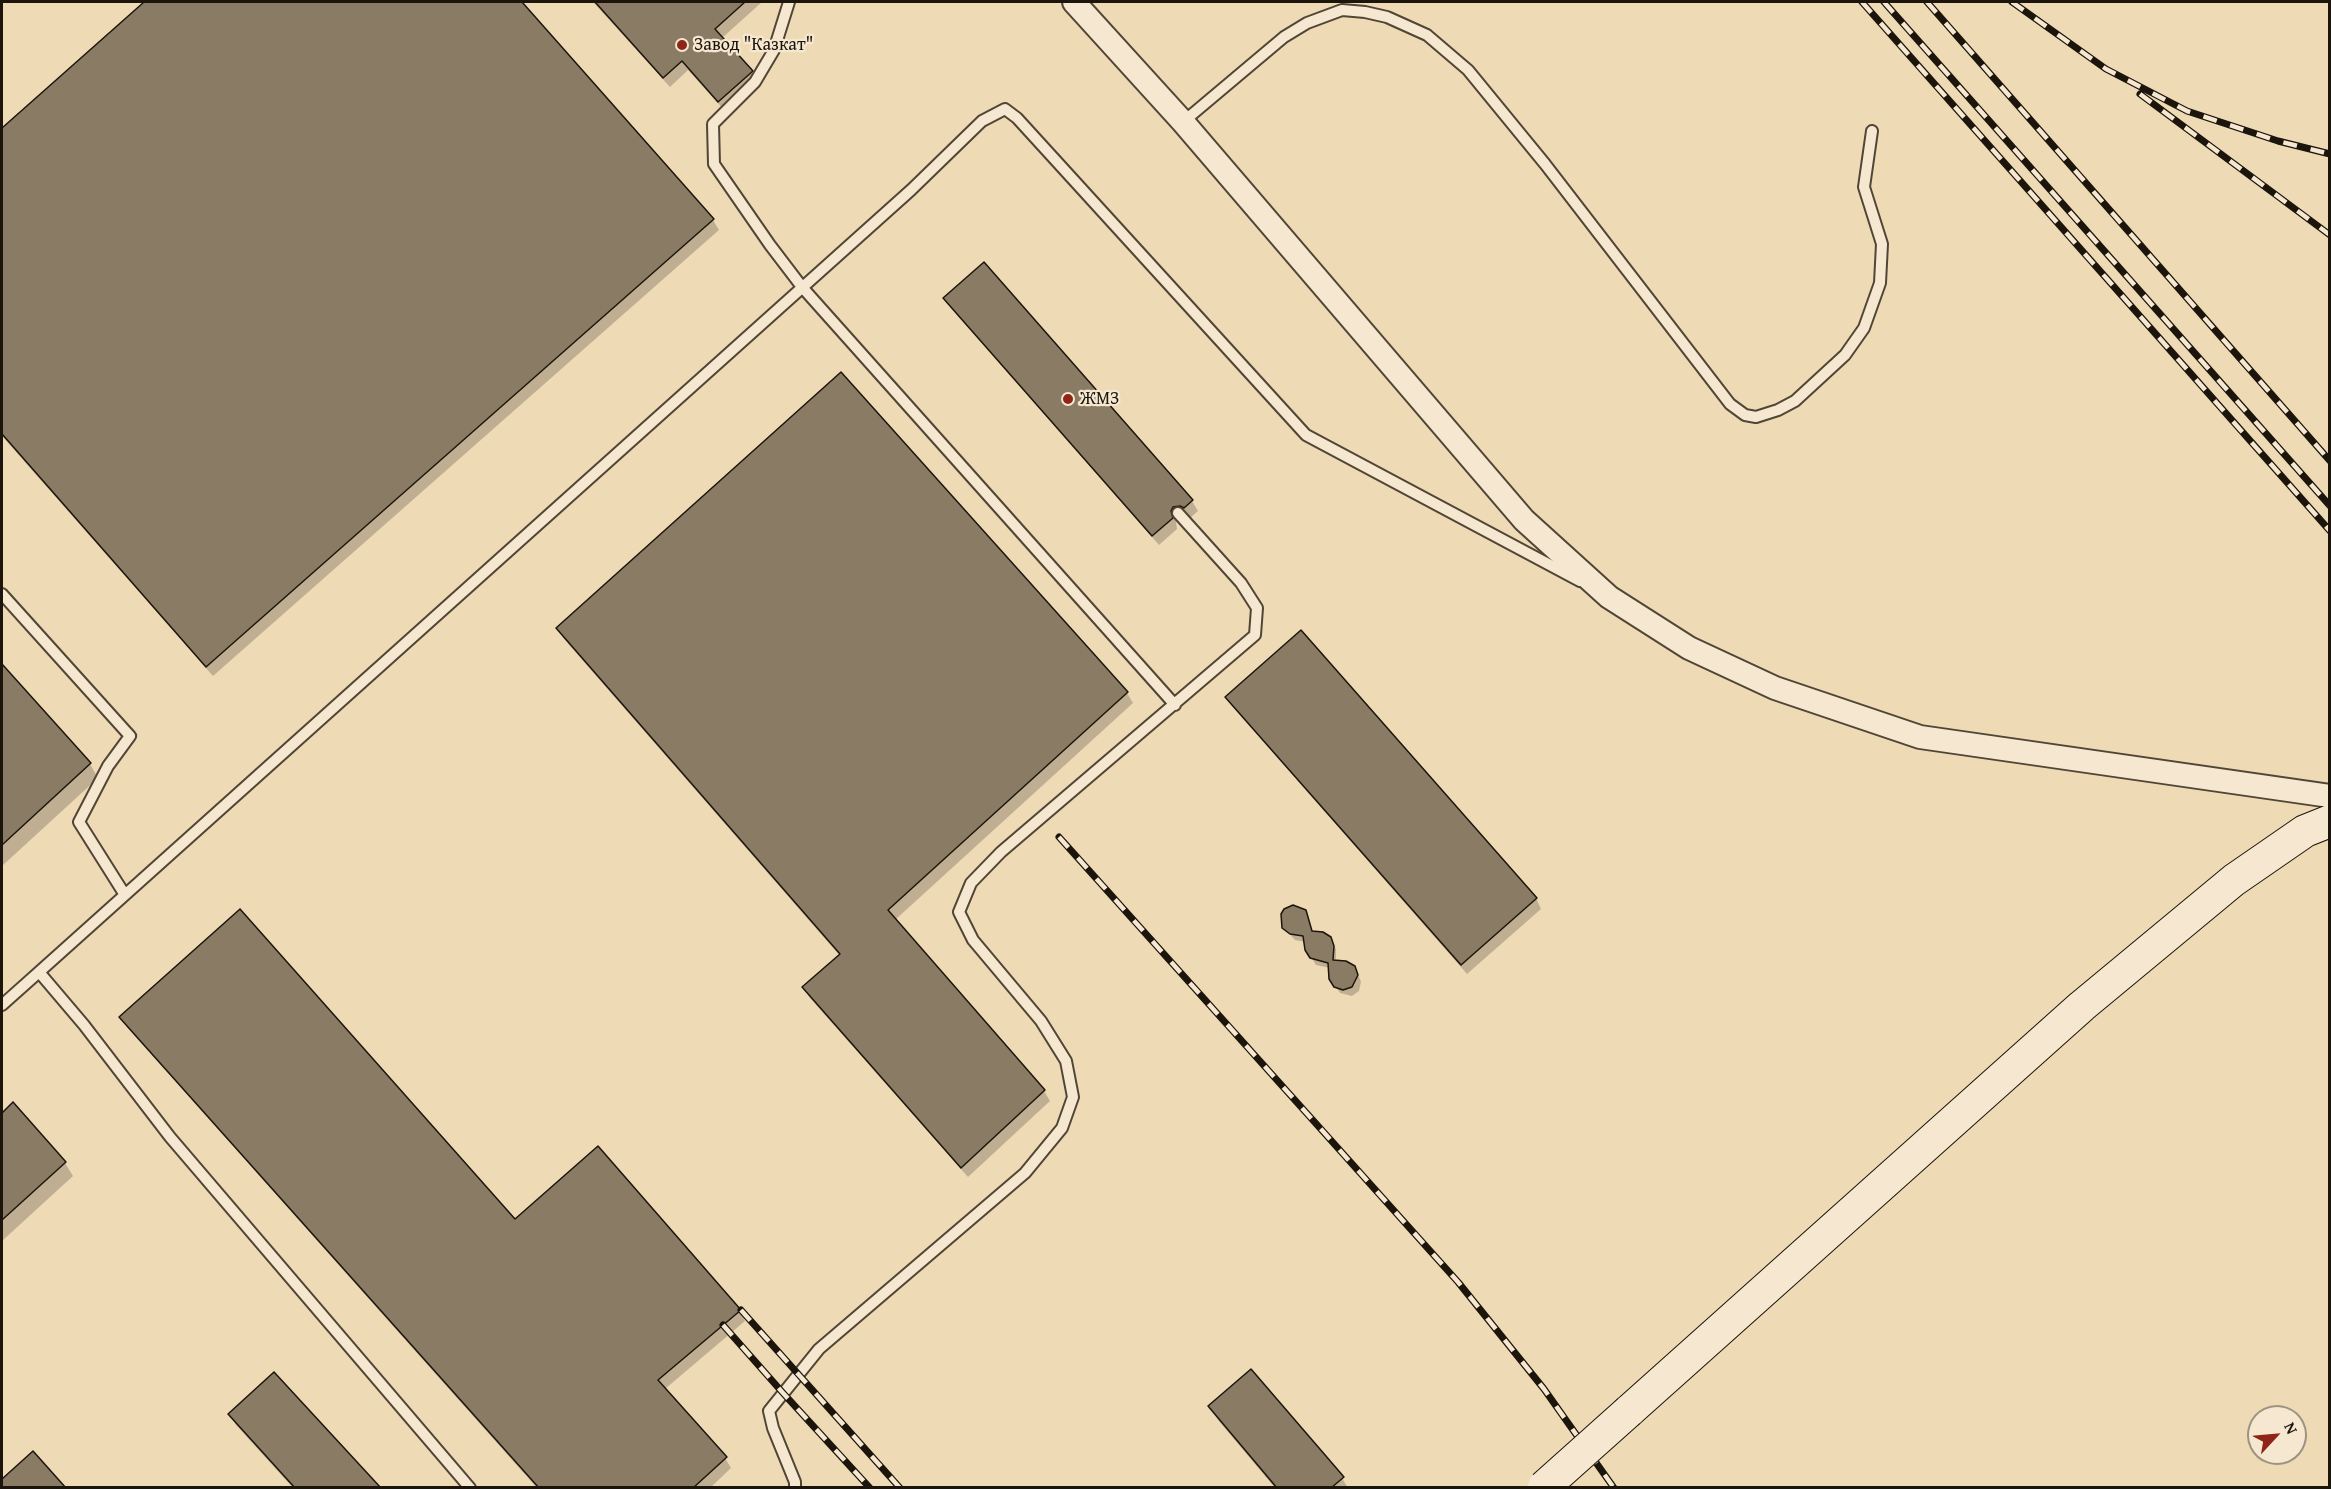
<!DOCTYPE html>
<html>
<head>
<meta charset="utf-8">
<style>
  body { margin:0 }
  #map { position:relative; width:2331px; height:1489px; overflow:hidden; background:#efdab6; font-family:"Gentium Book Plus",serif }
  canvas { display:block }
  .frame { position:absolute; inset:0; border:3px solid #1c150b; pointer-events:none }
  .north { position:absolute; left:2247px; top:1405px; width:60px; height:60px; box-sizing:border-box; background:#f5e7d0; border:2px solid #9e9381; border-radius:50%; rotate:64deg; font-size:16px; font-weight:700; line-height:24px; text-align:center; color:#1c150b }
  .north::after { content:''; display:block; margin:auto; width:21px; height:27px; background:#8f2418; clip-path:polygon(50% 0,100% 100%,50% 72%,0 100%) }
</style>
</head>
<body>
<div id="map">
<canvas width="2331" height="1489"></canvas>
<div class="frame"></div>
<div class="north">N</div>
</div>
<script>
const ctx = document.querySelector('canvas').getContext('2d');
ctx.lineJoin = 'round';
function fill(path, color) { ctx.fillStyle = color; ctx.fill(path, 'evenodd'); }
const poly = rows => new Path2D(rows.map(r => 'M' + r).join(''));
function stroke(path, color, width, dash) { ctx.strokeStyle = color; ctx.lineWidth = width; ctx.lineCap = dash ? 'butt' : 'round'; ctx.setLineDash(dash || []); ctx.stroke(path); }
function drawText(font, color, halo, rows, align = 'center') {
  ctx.font = font + ' "Gentium Book Plus",serif'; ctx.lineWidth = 4.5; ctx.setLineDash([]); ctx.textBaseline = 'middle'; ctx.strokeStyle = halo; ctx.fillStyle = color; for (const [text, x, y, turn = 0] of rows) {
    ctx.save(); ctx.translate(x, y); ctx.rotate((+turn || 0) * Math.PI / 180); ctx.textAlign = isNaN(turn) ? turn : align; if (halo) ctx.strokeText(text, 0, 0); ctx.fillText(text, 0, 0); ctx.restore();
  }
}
fill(poly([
  [147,2,520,2,713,220,719,230,213,676,2,436,2,130],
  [593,2,762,2,722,38,752,72,757,82,725,111,688,70,670,87],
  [945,298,1192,501,1198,511,1190,518,1187,516,1179,517,1176,522,1177,529,1159,545,951,308],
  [841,374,1127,693,1133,703,895,920,1044,1091,1050,1101,968,1177,810,998,804,988,840,956,564,639,558,629],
  [2,666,90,764,98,778,2,866],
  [1227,697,1536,898,1541,909,1467,974,1233,707],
  [1305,911,1313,933,1332,942,1336,949,1336,962,1354,967,1358,974,1361,982,1359,991,1352,996,1340,993,1330,978,1330,968,1316,965,1306,949,1306,942,1295,940,1283,927],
  [121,1017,515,1221,739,1310,745,1321,665,1389,725,1458,731,1468,710,1488,537,1488,127,1027],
  [13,1104,65,1163,73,1176,2,1241,2,1115],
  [1210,1406,1342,1478,1348,1488,1275,1488,1218,1420],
  [230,1415,379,1488,293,1488,236,1425]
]), '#0003');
const building = poly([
  [144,2,522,2,714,219,206,667,2,434,2,128,144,2],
  [595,2,745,2,715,29,753,71,718,102,682,61,663,78,595,2],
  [984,262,1193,500,1184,508,1180,506,1173,507,1171,511,1173,518,1152,536,943,298,984,262],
  [841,372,1128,692,888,910,1045,1090,961,1168,802,987,840,954,556,628,841,372],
  [1301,630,1537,898,1461,965,1225,697,1301,630],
  [2,664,91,763,2,845,2,664],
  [1293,905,1306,910,1312,931,1323,932,1331,937,1334,946,1333,960,1346,961,1355,966,1358,975,1352,987,1343,990,1334,987,1329,979,1328,963,1310,958,1305,950,1303,936,1290,934,1282,928,1281,914,1284,909,1293,905],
  [240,909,515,1219,598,1146,741,1310,658,1380,727,1457,693,1488,539,1488,119,1017,240,909],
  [13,1102,66,1162,2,1220,2,1113,13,1102],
  [1251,1369,1344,1477,1331,1488,1277,1488,1208,1406,1251,1369],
  [274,1372,381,1488,295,1488,228,1414,274,1372],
  [33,1451,66,1488,2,1488,2,1479,33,1451]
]);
fill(building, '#8a7b64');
stroke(building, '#1c150b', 1.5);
const lane = poly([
  [789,2,774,50,755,82,713,124,714,164,770,245,802,287,1175,705],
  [1183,122,1284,37,1307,23,1342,10,1365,12,1387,17,1427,35,1468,70,1545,164,1730,404,1745,415,1756,417,1778,410,1795,401,1845,355,1864,328,1880,283,1882,244,1864,187,1872,131],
  [2,594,130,736,108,766,79,822,125,895],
  [2,1005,39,972],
  [470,1488,170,1137,84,1025,39,972,911,190,982,121,1005,109,1017,118,1306,435,1580,581],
  [795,1488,795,1482,773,1428,769,1411,819,1349,1025,1173,1062,1128,1073,1097,1066,1061,1041,1021,973,940,959,912,971,883,1001,852,1255,635,1257,608,1241,583,1178,513]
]);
const street = poly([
  [1074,2,1183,122,1524,520,1609,597,1689,648,1775,688,1920,737,2330,796]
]);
const secondary = poly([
  [1629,1411,2082,1006,2234,880,2305,831,2330,821]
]);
stroke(lane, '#514636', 14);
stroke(street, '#514636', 26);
stroke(secondary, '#1c150b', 34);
stroke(lane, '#f5e7d0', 10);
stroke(street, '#f5e7d0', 22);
stroke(secondary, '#f5e7d0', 32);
const rail = poly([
  [1862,2,2330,531],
  [1884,2,2330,506],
  [1927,2,2330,461],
  [2012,2,2106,69,2187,111,2278,141,2330,154],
  [2140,94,2330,235],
  [1059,837,1458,1282,1544,1389,1614,1488],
  [741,1310,900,1488],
  [723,1325,783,1393,870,1488]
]);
stroke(rail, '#1c150b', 7);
stroke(rail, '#f5e7d0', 4.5, [14]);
const secondaryBridge = poly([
  [1544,1487,1629,1411]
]);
stroke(secondaryBridge, '#1c150b', 34, []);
stroke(secondaryBridge, '#f5e7d0', 32);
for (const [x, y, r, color] of [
  [682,45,6,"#8f2418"],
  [1068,399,6,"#8f2418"]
]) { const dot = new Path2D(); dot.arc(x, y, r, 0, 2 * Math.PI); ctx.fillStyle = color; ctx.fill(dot); stroke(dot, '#f5e7d0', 2); }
drawText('18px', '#1c150b', '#f5e7d0', [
  ["Завод \"Казкат\"",694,45],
  ["ЖМЗ",1080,399]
], 'left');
</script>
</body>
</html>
